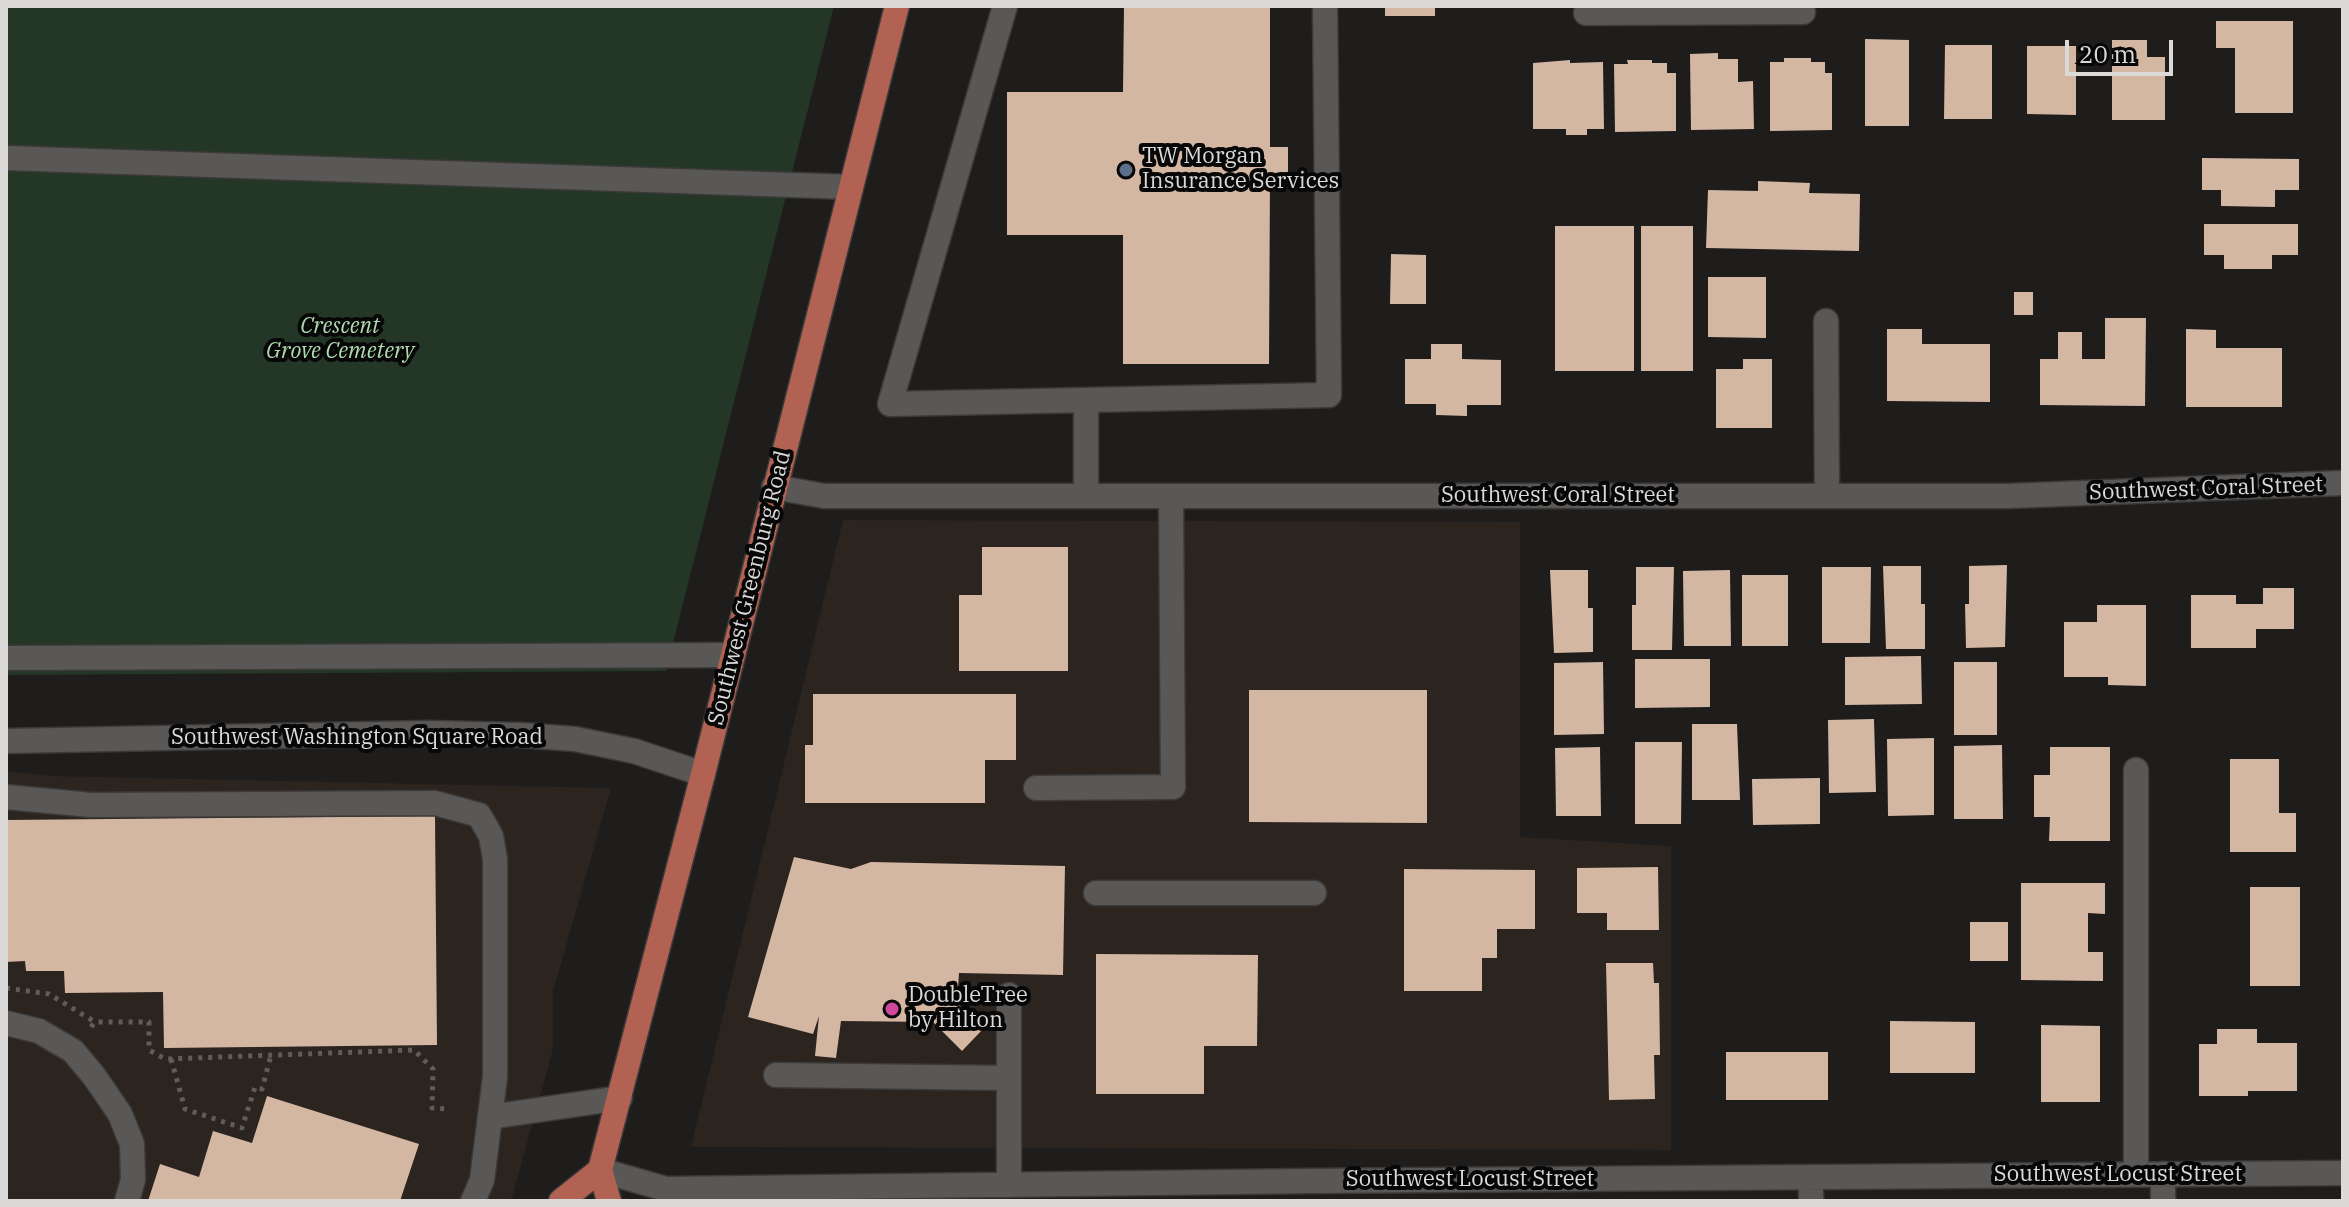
<!DOCTYPE html>
<html>
<head>
<meta charset="utf-8">
<style>
  body { margin:0 }
  #map { position:relative; width:2349px; height:1207px; overflow:hidden; background:#1f1d1c; font-family:"IBM Plex Serif",serif }
  canvas { display:block }
  .frame { position:absolute; inset:0; border:8px solid #dbdad9; pointer-events:none }
  .scale { position:absolute; left:2065px; top:40px; width:108px; height:36px; box-sizing:border-box; border:4px solid #dbdad9; border-top:0; padding-left:10px; font-size:24px; line-height:28px; white-space:nowrap; color:#dbdad9; -webkit-text-stroke:6px #080707; paint-order:stroke }
</style>
</head>
<body>
<div id="map">
<canvas width="2349" height="1207"></canvas>
<div class="frame"></div>
<div class="scale">20 m</div>
</div>
<script>
const ctx = document.querySelector('canvas').getContext('2d');
ctx.lineJoin = 'round';
function fill(path, color) { ctx.fillStyle = color; ctx.fill(path, 'evenodd'); }
const poly = rows => new Path2D(rows.map(r => 'M' + r).join(''));
function stroke(path, color, width, dash) { ctx.strokeStyle = color; ctx.lineWidth = width; ctx.lineCap = dash ? 'butt' : 'round'; ctx.setLineDash(dash || []); ctx.stroke(path); }
function drawText(font, color, halo, rows, align = 'center') {
  ctx.font = font + ' "IBM Plex Serif",serif'; ctx.lineWidth = 8; ctx.setLineDash([]); ctx.textBaseline = 'middle'; ctx.strokeStyle = halo; ctx.fillStyle = color; for (const [text, x, y, turn = 0] of rows) {
    ctx.save(); ctx.translate(x, y); ctx.rotate((+turn || 0) * Math.PI / 180); ctx.textAlign = isNaN(turn) ? turn : align; if (halo) ctx.strokeText(text, 0, 0); ctx.fillText(text, 0, 0); ctx.restore();
  }
}
fill(poly([
  [843,520,1520,522,1520,837,1671,846,1671,1150,691,1147],
  [6,771,52,776,611,788,553,992,553,1049,511,1201,6,1201]
]), '#2b241f');
fill(poly([
  [6,6,834,6,666,671,6,675]
]), '#243625');
fill(poly([
  [1124,6,1270,6,1270,147,1288,147,1288,175,1270,175,1269,364,1123,364,1123,235,1007,235,1007,92,1123,92],
  [1385,6,1435,6,1435,16,1385,16],
  [2216,21,2293,21,2293,113,2235,113,2235,48,2216,48],
  [1865,39,1909,40,1909,126,1865,126],
  [2112,40,2147,40,2147,57,2165,57,2165,120,2112,120],
  [1945,45,1992,45,1992,119,1944,119],
  [2027,46,2076,46,2076,115,2027,114],
  [1718,53,1718,59,1738,59,1738,82,1753,81,1754,129,1691,130,1690,54],
  [1784,58,1811,58,1811,62,1825,62,1825,73,1832,73,1832,130,1770,131,1770,62,1784,62],
  [1570,60,1570,63,1603,62,1604,129,1587,129,1587,135,1566,135,1566,129,1533,129,1533,63],
  [1627,60,1652,60,1652,63,1667,63,1667,73,1676,73,1676,131,1615,132,1614,64,1628,64],
  [2202,158,2299,159,2299,190,2275,190,2275,207,2221,206,2221,190,2202,190],
  [1758,181,1810,183,1809,193,1860,194,1859,251,1706,248,1708,190,1758,191],
  [2204,224,2298,224,2298,255,2272,255,2272,269,2224,269,2224,255,2204,255],
  [1555,226,1634,226,1634,371,1555,371],
  [1641,226,1693,226,1693,371,1641,371],
  [1391,254,1426,255,1426,304,1390,304],
  [1708,277,1766,277,1766,338,1708,337],
  [2014,292,2033,292,2033,315,2014,315],
  [2105,318,2146,318,2145,406,2040,405,2040,359,2058,359,2058,332,2082,332,2082,359,2105,359],
  [1887,329,1922,329,1922,344,1990,344,1990,402,1887,401],
  [2186,329,2216,330,2216,348,2282,348,2282,407,2186,407],
  [1431,344,1462,344,1462,359,1501,360,1501,405,1467,405,1467,416,1436,415,1436,404,1405,404,1405,359,1431,359],
  [1743,359,1772,359,1772,428,1716,428,1716,369,1743,369],
  [982,547,1068,547,1068,671,959,671,959,595,982,595],
  [2007,565,2005,647,1966,648,1965,604,1969,604,1969,566],
  [1883,566,1921,566,1921,604,1925,604,1925,649,1886,649],
  [1636,567,1674,567,1672,650,1632,650,1632,605,1636,605],
  [1822,567,1871,567,1870,643,1822,643],
  [1550,570,1588,570,1588,608,1593,608,1593,652,1554,653],
  [1730,570,1731,646,1684,646,1683,571],
  [1742,575,1788,575,1788,646,1742,646],
  [2263,588,2294,588,2294,629,2256,629,2256,648,2191,648,2191,595,2236,595,2236,604,2263,604],
  [2097,605,2146,605,2146,686,2108,685,2108,677,2064,677,2064,622,2097,622],
  [1921,656,1922,704,1845,705,1845,657],
  [1635,659,1710,659,1710,707,1635,708],
  [1603,662,1604,734,1554,735,1554,663],
  [1954,662,1997,662,1997,735,1954,735],
  [1249,690,1427,690,1427,823,1249,822],
  [813,694,1016,694,1016,760,985,760,985,803,805,803,805,745,813,745],
  [1874,719,1876,792,1829,793,1828,720],
  [1692,724,1737,724,1740,800,1692,800],
  [1934,738,1934,815,1888,816,1887,739],
  [1635,742,1682,742,1681,824,1635,824],
  [2002,745,2003,819,1954,819,1954,746],
  [1600,747,1601,816,1556,816,1555,748],
  [2050,747,2110,747,2110,841,2049,841,2050,817,2034,817,2034,775,2050,775],
  [2230,759,2279,759,2279,813,2296,813,2296,852,2230,852],
  [1820,778,1820,824,1753,825,1752,779],
  [435,816,437,1045,164,1048,163,992,65,993,64,971,26,971,25,961,6,962,6,820],
  [794,857,851,869,871,862,1065,866,1063,975,959,973,957,1003,984,1028,962,1051,933,1022,841,1021,836,1058,815,1056,819,1016,813,1034,748,1017],
  [1658,867,1659,930,1607,930,1607,913,1577,913,1577,868],
  [1404,869,1535,870,1535,929,1497,929,1497,958,1482,958,1482,991,1404,991],
  [2021,883,2105,883,2105,914,2088,913,2088,952,2103,952,2103,981,2021,980],
  [2250,887,2300,887,2300,986,2250,986],
  [1970,922,2008,922,2008,961,1970,961],
  [1096,954,1258,955,1257,1046,1204,1046,1204,1094,1096,1094],
  [1606,963,1653,963,1654,983,1659,983,1660,1055,1654,1055,1655,1099,1609,1100],
  [1890,1021,1975,1022,1975,1073,1890,1073],
  [2041,1025,2100,1026,2100,1102,2041,1102],
  [2217,1029,2257,1029,2257,1043,2297,1043,2297,1091,2248,1091,2248,1096,2199,1096,2199,1044,2217,1044],
  [1726,1052,1828,1052,1828,1100,1726,1100],
  [267,1096,419,1144,400,1201,148,1201,160,1164,199,1177,213,1131,252,1143]
]), '#d4b7a3');
const minor = poly([
  [1005,6,890,404,1329,395,1325,6],
  [1586,13,1803,12],
  [6,158,851,187],
  [1826,321,1827,496],
  [1086,400,1086,496],
  [774,487,824,496,2008,496,2343,483],
  [6,658,733,655],
  [6,741,428,733,521,735,575,739,634,751,703,774],
  [2136,770,2136,1174],
  [1036,788,1173,787,1171,496],
  [6,797,91,805,435,803,479,815,491,836,495,859,495,1077,482,1180,473,1201],
  [1096,893,1314,893],
  [1009,995,1009,1185],
  [6,1023,39,1031,73,1051,94,1076,120,1114,132,1144,133,1180,127,1201],
  [776,1075,1009,1078],
  [490,1117,620,1098],
  [600,1170,666,1189,1308,1181,2343,1173],
  [2163,1174,2163,1201],
  [1811,1177,1811,1201]
]);
const major = poly([
  [561,1201,600,1170],
  [609,1201,600,1170,703,774,897,6]
]);
stroke(minor, '#3b3a39', 27);
stroke(major, '#3b3a39', 27);
stroke(poly([
  [6,988,49,994,95,1022],
  [91,1027,95,1022,149,1022,149,1050,165,1059,414,1050,433,1069,432,1108,450,1109],
  [171,1059,185,1109,242,1128,255,1087,262,1089,271,1055]
]), '#5f5d5c', 5, [4, 6]);
stroke(minor, '#5a5856', 24);
stroke(major, '#b16253', 24);
for (const [x, y, r, color] of [
  [1126,170,8,"#5c6f8a"],
  [892,1009,8,"#d1479c"]
]) { const dot = new Path2D(); dot.arc(x, y, r, 0, 2 * Math.PI); ctx.fillStyle = color; ctx.fill(dot); stroke(dot, '#080707', 3); }
drawText('22px', '#dbdad9', '#080707', [
  ["TW Morgan",1142,157],
  ["Insurance Services",1142,182],
  ["DoubleTree",908,996],
  ["by Hilton",908,1021]
], 'left');
drawText('italic 22px', '#b0dbb1', '#080707', [
  ["Crescent",340,327],
  ["Grove Cemetery",340,352]
]);
drawText('22px', '#dbdad9', '#080707', [
  ["Southwest Coral Street",2206,489,-2],
  ["Southwest Coral Street",1558,496],
  ["Southwest Greenburg Road",750,588,-76],
  ["Southwest Washington Square Road",357,738],
  ["Southwest Locust Street",2118,1175],
  ["Southwest Locust Street",1470,1180]
]);
</script>
</body>
</html>
